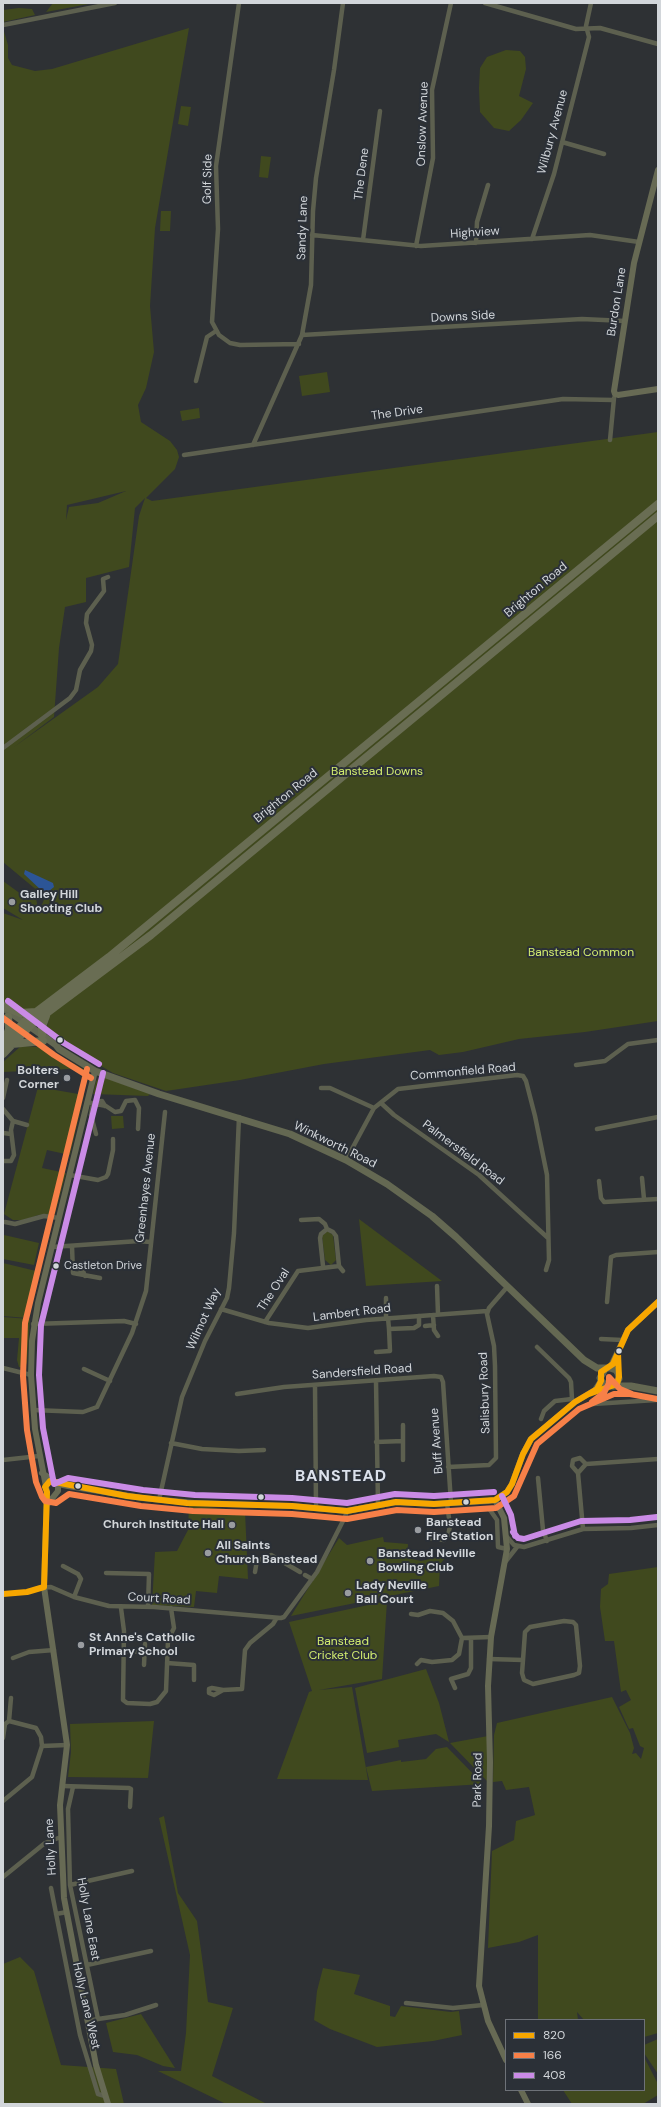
<!DOCTYPE html>
<html>
<head>
<meta charset="utf-8">
<style>
  body { margin:0 }
  #map { position:relative; width:661px; height:2107px; overflow:hidden; background:#2e3134; font-family:"DM Sans",sans-serif }
  canvas { display:block }
  .frame { position:absolute; inset:0; border:4px solid #d2d6da; pointer-events:none }
  .legend { position:absolute; left:505px; top:2019px; width:140px; height:72px; box-sizing:border-box; background:#2b3037; border:1px solid #6e7278; margin:0; padding:5px 7px; list-style:none; font-size:12px; color:#d2d6da }
  .legend li { display:flex; align-items:center; gap:8px; height:20px }
  .legend b { width:20px; border:1px solid #6e7278 }
</style>
</head>
<body>
<div id="map">
<canvas width="661" height="2107"></canvas>
<div class="frame"></div>
<ul class="legend">
<li><b style="height:5px;background:#f7a600"></b>820</li>
<li><b style="height:5px;background:#f78048"></b>166</li>
<li><b style="height:5px;background:#ca8be6"></b>408</li>
</ul>
</div>
<script>
const ctx = document.querySelector('canvas').getContext('2d');
ctx.lineJoin = 'round';
function fill(path, color) { ctx.fillStyle = color; ctx.fill(path, 'evenodd'); }
const poly = rows => new Path2D(rows.map(r => 'M' + r).join(''));
function stroke(path, color, width, dash) { ctx.strokeStyle = color; ctx.lineWidth = width; ctx.lineCap = dash ? 'butt' : 'round'; ctx.setLineDash(dash || []); ctx.stroke(path); }
function drawText(font, color, halo, rows, align = 'center') {
  ctx.font = font + ' "DM Sans",sans-serif'; ctx.lineWidth = 4; ctx.setLineDash([]); ctx.textBaseline = 'middle'; ctx.strokeStyle = halo; ctx.fillStyle = color; for (const [text, x, y, turn = 0] of rows) {
    ctx.save(); ctx.translate(x, y); ctx.rotate((+turn || 0) * Math.PI / 180); ctx.textAlign = isNaN(turn) ? turn : align; if (halo) ctx.strokeText(text, 0, 0); ctx.fillText(text, 0, 0); ctx.restore();
  }
}
fill(poly([
  [53,3,94,3,46,12],
  [19,8,32,9,35,15,3,22,3,10],
  [3,28,8,45,8,58,12,65,35,71,52,69,189,28,155,228,150,306,154,352,146,388,138,405,141,422,170,441,177,450,179,457,175,469,146,498,152,501,658,432,658,1021,585,1032,519,1039,463,1052,439,1055,430,1050,324,1064,240,1080,166,1091,113,1073,48,1035,46,1030,49,1019,30,1010,25,1011,8,1005,3,1001,3,913,23,920,3,908,3,881,25,897,23,901,34,890,39,912,45,897,3,862],
  [126,491,98,503,69,507,66,520,67,505],
  [145,498,139,516,118,664,98,687,14,747,54,717,59,648,65,607,86,602,86,578,129,567,135,508],
  [506,50,520,51,525,57,526,69,519,96,533,103,521,120,509,131,494,128,480,112,479,88,480,68,487,57],
  [181,106,191,107,188,126,178,124],
  [261,156,271,157,268,178,259,177],
  [161,211,171,211,170,231,160,231],
  [327,372,330,392,302,396,299,376],
  [199,408,200,418,182,421,180,411],
  [21,1046,41,1047,48,1049,85,1070,69,1069,3,1072,3,1062],
  [101,1076,150,1094,148,1096,93,1094,96,1081],
  [38,1087,84,1095,70,1155,47,1150,42,1168,66,1173,55,1214,38,1215,25,1220,13,1220,4,1214],
  [111,1116,123,1116,124,1128,112,1129],
  [359,1219,442,1281,366,1286],
  [327,1231,333,1235,336,1260,331,1265,325,1260,322,1236],
  [4,1235,39,1243,34,1265,3,1259],
  [3,1263,36,1271,27,1318,3,1316],
  [3,1317,30,1319,27,1363,24,1368,19,1367,17,1360,19,1338,3,1338],
  [189,1505,245,1511,248,1579,219,1576,217,1593,196,1591,194,1607,152,1605,155,1552,177,1551,188,1530],
  [383,1537,384,1542,408,1544,407,1558,421,1561,448,1555,440,1564,439,1586,291,1616,339,1538,347,1545],
  [658,1567,658,2033,644,2037,644,2020,584,2020,577,2012,578,2020,538,2020,538,1935,519,1942,488,1948,492,1851,514,1840,516,1821,535,1815,529,1787,506,1790,502,1781,493,1782,494,1735,497,1723,612,1697,630,1733,634,1748,632,1754,636,1753,641,1759,644,1748,640,1746,633,1728,629,1729,619,1707,631,1700,626,1690,621,1692,614,1641,605,1641,600,1607,601,1589,608,1584,609,1574],
  [387,1601,382,1679,319,1690,352,1687,368,1780,277,1779,309,1692,312,1691,289,1622],
  [426,1669,439,1703,449,1742,436,1734,398,1740,399,1747,367,1753,355,1688],
  [154,1721,148,1778,68,1777,71,1752,70,1724],
  [488,1736,487,1781,450,1743],
  [447,1747,483,1784,372,1791,366,1767,401,1760,401,1762,426,1759,436,1749],
  [164,1816,178,1893,197,1921,208,2002,233,2008,212,2076,267,2104,226,2104,158,2071,181,2071,186,2033,190,1955,159,1818],
  [20,1957,34,1971,61,2065,116,2069,124,2104,3,2104,3,1964],
  [323,1968,360,1975,354,1994,390,2006,390,2016,395,2017,401,2006,451,2012,459,2011,462,2035,433,2041,377,2047,330,2029,314,2020,317,1991],
  [141,2014,175,2068,163,2066,137,2055,113,2052,106,2023],
  [658,2039,658,2074,644,2053,644,2045],
  [644,2057,658,2084,658,2095,643,2104,572,2104,563,2090,644,2090]
]), '#40491e');
fill(poly([
  [25,870,53,883,54,887,49,891,42,891,24,874]
]), '#2c5596');
stroke(poly([
  [239,3,216,166,218,229,212,322,219,335,230,343,240,345,299,344],
  [485,3,576,29,600,28,658,44],
  [3,25,115,3],
  [562,142,604,154],
  [312,235,421,246,590,235,639,242],
  [532,239,554,174,589,37,586,26,591,3],
  [363,240,380,111],
  [476,243,477,222,488,185],
  [416,246,433,158,432,90,451,3],
  [302,335,582,319,625,321],
  [196,381,207,337,216,331],
  [610,440,614,398],
  [253,445,302,335,311,285,313,211,316,178,334,70,343,3],
  [184,455,563,399,613,400],
  [3,748,70,698,76,690,80,670,91,651,92,645,86,623,87,614,104,591,103,579,108,577],
  [576,1065,605,1061,628,1044,658,1040],
  [321,1088,330,1088,374,1108],
  [3,1098,7,1080],
  [87,1102,106,1106,115,1112,121,1111,126,1101,135,1100,139,1108,138,1129],
  [381,1103,394,1115,479,1175,548,1238],
  [93,1104,91,1115,96,1134],
  [97,1105,98,1102,102,1101,105,1106],
  [3,1109,13,1121,11,1130,14,1155,11,1161,3,1161],
  [13,1121,27,1125],
  [597,1129,658,1117],
  [3,1133,11,1134],
  [346,1160,374,1108,398,1089,517,1075,523,1076,526,1081,535,1116,547,1175,549,1260,546,1270],
  [70,1175,98,1180,106,1177,108,1174,113,1150,113,1139],
  [642,1178,644,1199],
  [599,1181,601,1198,604,1202,658,1199],
  [301,1220,319,1219,325,1224,327,1229],
  [5,1222,15,1224,44,1216,59,1218],
  [72,1246,73,1273,100,1278],
  [52,1247,139,1241,150,1242],
  [323,1266,320,1238,321,1234,327,1229,333,1232,336,1236,339,1266,343,1271],
  [73,1267,83,1271,85,1276],
  [437,1286,438,1314],
  [386,1298,386,1318],
  [607,1302,611,1257,616,1255,658,1252],
  [221,1309,269,1323,308,1328,366,1320,487,1311],
  [433,1315,434,1330,438,1336],
  [388,1318,389,1329,414,1328,419,1325,419,1316],
  [265,1322,298,1271,339,1266],
  [33,1324,124,1321,136,1324],
  [425,1326,434,1325],
  [601,1339,622,1340],
  [537,1347,569,1378,571,1382,572,1399,575,1402],
  [376,1352,390,1351,389,1329],
  [3,1368,31,1375],
  [84,1369,110,1381],
  [376,1381,378,1505],
  [315,1385,316,1507],
  [237,1394,284,1387,434,1376,441,1377,443,1382,451,1503],
  [593,1404,656,1400,658,1399],
  [33,1410,83,1412,97,1407,132,1333,146,1291,165,1112],
  [541,1419,544,1411,555,1401,572,1399],
  [403,1425,403,1460],
  [376,1442,403,1441],
  [171,1443,202,1449,239,1451,264,1450],
  [3,1460,39,1456],
  [448,1467,489,1465,496,1458,495,1366,494,1346,487,1314,489,1308,508,1286],
  [578,1473,572,1466,573,1460,580,1458,586,1464],
  [538,1478,543,1530,547,1541],
  [159,1500,182,1397,205,1341,227,1298,229,1288,234,1233,239,1117],
  [490,1510,497,1520,498,1547,507,1549],
  [583,1529,578,1473,586,1464,658,1459],
  [507,1537,514,1545,524,1547,583,1529,631,1528,658,1525],
  [428,1538,444,1540,448,1536,450,1526,447,1503],
  [506,1561,517,1547],
  [63,1566,78,1574,81,1579,74,1597],
  [255,1572,257,1560,267,1558,271,1555,300,1572],
  [106,1573,149,1574,148,1607],
  [305,1575,312,1579],
  [3,1594,27,1592,38,1588,51,1587,74,1597,109,1606,154,1607,281,1618,284,1617,317,1572,345,1517,347,1511],
  [121,1608,124,1631,123,1700,127,1703,150,1704,157,1702,166,1691,168,1640,174,1628,171,1608],
  [411,1614,418,1615,430,1611,443,1613,453,1621,462,1638,459,1654,452,1660,432,1662,421,1660,417,1664],
  [462,1638,491,1637],
  [124,1651,145,1652],
  [13,1658,29,1652,54,1650],
  [489,1659,523,1660,522,1673,524,1680,533,1684,574,1675,579,1673,580,1666,576,1625,573,1622,564,1621,530,1627,525,1632,523,1660],
  [167,1663,194,1665,194,1680],
  [144,1665,145,1644],
  [455,1688,451,1679,468,1674,471,1668,471,1638],
  [223,1690,214,1695,209,1693,209,1689,212,1688,223,1690,242,1689,245,1650,250,1643,273,1624,276,1619],
  [3,1738,5,1724,9,1721,11,1698],
  [42,1746,67,1745],
  [63,1786,129,1788,131,1789,130,1807],
  [73,1787,68,1809,70,1885,98,2019,88,2021],
  [3,1801,32,1777,42,1746,41,1737,36,1728,9,1721],
  [3,1877,45,1843,61,1837],
  [70,1885,132,1871],
  [51,1888,80,2035,98,2094,105,2096],
  [56,1914,67,1912],
  [87,1965,151,1951],
  [406,2003,453,2008,483,2005],
  [98,2019,125,2015,156,2005]
]), '#5d604f', 4.5);
stroke(poly([
  [658,170,634,263,614,391,615,394,618,395,658,389],
  [95,1071,38,1303,32,1341,31,1375,35,1429,47,1492,44,1587,67,1745,60,1805,64,1898,96,2065,108,2104],
  [610,1368,628,1330,658,1302],
  [42,1473,58,1484,68,1486,142,1498,194,1503,292,1506,347,1511,396,1502,434,1504,488,1501,495,1500,507,1492,512,1484,523,1454,531,1439,575,1402,595,1390,601,1381],
  [495,1500,504,1518,507,1549,491,1637,488,1686,490,1762,489,1826,479,1986,488,2021,506,2060],
  [47,1505,58,1491,58,1484],
  [521,2090,528,2104]
]), '#676a54', 6);
stroke(poly([
  [5,1009,56,1045,59,1049,95,1071,159,1094,290,1134,346,1160,387,1184,432,1216,456,1237,584,1360,597,1368,610,1368,616,1370,618,1373,619,1379,613,1386],
  [605,1369,600,1378,602,1382,607,1386,631,1386,658,1391]
]), '#646852', 7);
stroke(poly([
  [3,1006,20,1013,36,1012],
  [42,1035,42,1027,46,1016],
  [5,1040,9,1029,8,1017],
  [12,1044,43,1041],
  [3,1045,27,1019,109,957,658,504],
  [3,1054,32,1024,151,935,658,516]
]), '#696d53', 8);
stroke(poly([
  [589,1394,617,1384,619,1377,618,1353],
  [44,1587,47,1492,45,1487,50,1481,127,1496,187,1503,292,1506,347,1511,396,1502,434,1504,495,1500,507,1492,512,1484,523,1454,531,1439,575,1402,597,1389,601,1381,601,1372,613,1364,628,1330,658,1302],
  [3,1594,27,1592,44,1587]
]), '#f7a600', 6);
stroke(poly([
  [3,1018,54,1055,91,1078],
  [87,1069,25,1323,23,1376,27,1430,36,1482,42,1497,45,1501,56,1503,69,1494,141,1506,193,1511,292,1514,347,1519,397,1510,434,1512,496,1508,514,1496,537,1444,579,1409,614,1394,630,1394,657,1399],
  [592,1402,604,1393,609,1383,609,1377,620,1389,632,1394]
]), '#f78048', 6);
stroke(poly([
  [8,1001,64,1043,99,1064],
  [103,1073,41,1325,39,1375,43,1428,54,1484,68,1478,143,1490,195,1495,292,1498,347,1503,395,1494,434,1496,494,1492],
  [502,1496,511,1515,515,1536],
  [513,1532,518,1538,524,1539,581,1521,630,1520,657,1517]
]), '#ca8be6', 6);
for (const [x, y, r, color] of [
  [12,902,4,"#999ca0"],
  [60,1040,3.5,"#d2d6da"],
  [67,1078,4,"#999ca0"],
  [56,1266,3.5,"#d2d6da"],
  [619,1351,3.5,"#d2d6da"],
  [78,1486,3.5,"#d2d6da"],
  [261,1497,3.5,"#d2d6da"],
  [466,1502,3.5,"#d2d6da"],
  [232,1525,4,"#999ca0"],
  [418,1530,4,"#999ca0"],
  [208,1553,4,"#999ca0"],
  [370,1561,4,"#999ca0"],
  [348,1593,4,"#999ca0"],
  [81,1645,4,"#999ca0"]
]) { const dot = new Path2D(); dot.arc(x, y, r, 0, 2 * Math.PI); ctx.fillStyle = color; ctx.fill(dot); stroke(dot, '#2b3037', 1.5); }
drawText('11px', '#d2d6da', '#2b3037', [
  ["Castleton Drive",64,1266]
], 'left');
drawText('12px', '#d2d6da', '#2b3037', [
  ["Onslow Avenue",423,124,-88],
  ["Wilbury Avenue",553,132,-75],
  ["The Dene",362,174,-83],
  ["Golf Side",208,179,-89],
  ["Sandy Lane",303,228,-88],
  ["Highview",475,233,-4],
  ["Burdon Lane",617,302,-81],
  ["Downs Side",463,317,-3],
  ["The Drive",397,413,-8],
  ["Brighton Road",536,590,-40],
  ["Brighton Road",286,796,-39],
  ["Commonfield Road",463,1072,-5],
  ["Winkworth Road",335,1145,26],
  ["Palmersfield Road",463,1153,37],
  ["Greenhayes Avenue",146,1188,-84],
  ["The Oval",274,1290,-57],
  ["Lambert Road",352,1313,-7],
  ["Wilmot Way",204,1319,-66],
  ["Sandersfield Road",362,1372,-4],
  ["Salisbury Road",485,1393,-92],
  ["Buff Avenue",437,1441,-94],
  ["Court Road",159,1599,3],
  ["Park Road",478,1780,-89],
  ["Holly Lane",51,1847,-93],
  ["Holly Lane East",88,1919,80],
  ["Holly Lane West",86,2006,77]
]);
drawText('12px', '#d3ed6f', '#2b3037', [
  ["Banstead Downs",377,772],
  ["Banstead Common",581,953],
  ["Banstead",343,1642],
  ["Cricket Club",343,1656]
]);
drawText('bold 12px', '#d2d6da', '#2b3037', [
  ["Galley Hill",20,895],
  ["Shooting Club",20,909],
  ["Bolters",59,1071,"right"],
  ["Corner",59,1085,"right"],
  ["Banstead",426,1523],
  ["Fire Station",426,1537],
  ["Church Institute Hall",224,1525,"right"],
  ["All Saints",216,1546],
  ["Church Banstead",216,1560],
  ["Banstead Neville",378,1554],
  ["Bowling Club",378,1568],
  ["Lady Neville",356,1586],
  ["Ball Court",356,1600],
  ["St Anne's Catholic",89,1638],
  ["Primary School",89,1652]
], 'left');
ctx.letterSpacing = '1px';
drawText('bold 16px', '#dce2ec', '#2b3037', [
  ["BANSTEAD",341,1477]
]);
ctx.letterSpacing = '0px';
</script>
</body>
</html>
